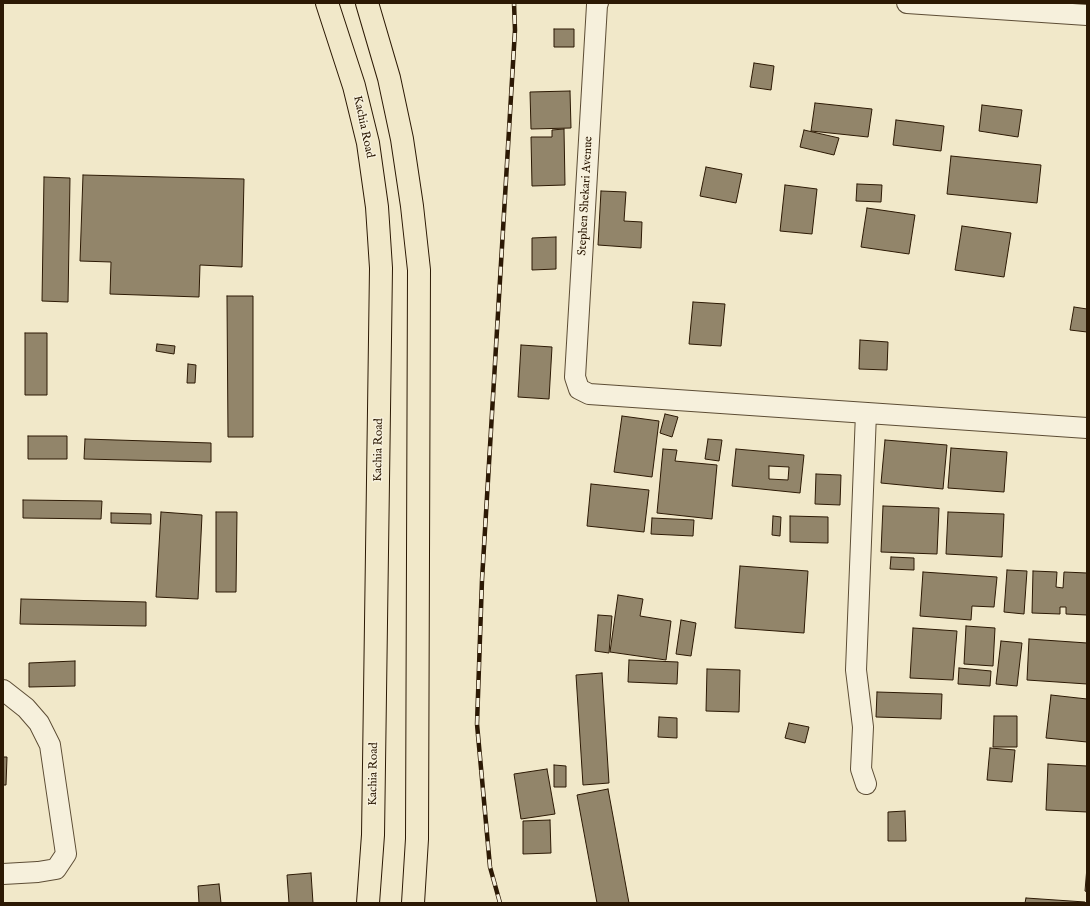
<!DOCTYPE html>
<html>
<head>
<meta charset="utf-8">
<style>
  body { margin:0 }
  #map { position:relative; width:1090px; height:906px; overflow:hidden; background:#f1e8c9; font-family:"IM FELL English",serif }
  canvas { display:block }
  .frame { position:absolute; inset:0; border:4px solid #2c1904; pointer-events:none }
</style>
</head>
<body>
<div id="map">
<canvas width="1090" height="906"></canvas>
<div class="frame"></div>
</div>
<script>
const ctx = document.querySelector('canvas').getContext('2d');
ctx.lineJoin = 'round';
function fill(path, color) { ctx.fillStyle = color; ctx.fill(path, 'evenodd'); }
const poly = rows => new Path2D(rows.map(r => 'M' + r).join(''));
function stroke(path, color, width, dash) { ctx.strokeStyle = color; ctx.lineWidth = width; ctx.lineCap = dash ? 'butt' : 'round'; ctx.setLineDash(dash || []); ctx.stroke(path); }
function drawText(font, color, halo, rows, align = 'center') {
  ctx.font = font + ' "IM FELL English",serif'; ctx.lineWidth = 3; ctx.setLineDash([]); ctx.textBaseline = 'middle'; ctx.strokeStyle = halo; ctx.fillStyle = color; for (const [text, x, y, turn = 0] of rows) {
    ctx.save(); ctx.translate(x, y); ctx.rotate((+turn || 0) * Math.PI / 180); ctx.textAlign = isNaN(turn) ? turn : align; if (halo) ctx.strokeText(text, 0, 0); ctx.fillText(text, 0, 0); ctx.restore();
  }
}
const building = poly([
  [554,29,574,29,574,47,554,47,554,29],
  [754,63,774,66,771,90,750,87,754,63],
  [570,91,571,128,531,129,530,92,570,91],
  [815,103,872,109,868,137,811,131,815,103],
  [982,105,1022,110,1018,137,979,131,982,105],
  [896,120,944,126,941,151,893,145,896,120],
  [564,129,565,185,532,186,531,137,552,137,552,130,564,129],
  [804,130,839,138,834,155,800,147,804,130],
  [951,156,1041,165,1037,203,947,194,951,156],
  [706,167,742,174,736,203,700,196,706,167],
  [83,175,244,179,242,267,200,265,199,297,110,294,111,262,80,261,83,175],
  [44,177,70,178,68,302,42,301,44,177],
  [857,184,882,185,881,202,856,201,857,184],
  [785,185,817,189,812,234,780,231,785,185],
  [601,191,626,192,624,221,642,222,641,248,598,245,601,191],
  [867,208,915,215,909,254,861,247,867,208],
  [962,226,1011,233,1004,277,955,270,962,226],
  [556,237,556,269,532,270,532,238,556,237],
  [227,296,253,296,253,437,228,437,227,296],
  [693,302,725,304,721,346,689,344,693,302],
  [1074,307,1087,309,1087,332,1070,330,1074,307],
  [25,333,47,333,47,395,25,395,25,333],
  [860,340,888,342,887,370,859,369,860,340],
  [157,344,175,346,174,354,156,351,157,344],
  [521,345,552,347,549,399,518,397,521,345],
  [188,364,196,365,195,383,187,383,188,364],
  [665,414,678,417,672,437,660,433,665,414],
  [622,416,659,421,652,477,614,472,622,416],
  [28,436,67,436,67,459,28,459,28,436],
  [85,439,211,443,211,462,84,459,85,439],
  [708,439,722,440,719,461,705,459,708,439],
  [885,440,947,445,943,489,881,483,885,440],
  [951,448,1007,452,1004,492,948,488,951,448],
  [663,449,677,450,675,461,717,465,712,519,657,513,663,449],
  [736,449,804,455,800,493,732,486,736,449],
  [769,466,789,467,788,480,769,479,769,466],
  [816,474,841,475,840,505,815,504,816,474],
  [591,484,649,490,644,532,587,526,591,484],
  [23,500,102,501,101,519,23,518,23,500],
  [883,506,939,508,937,554,881,552,883,506],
  [161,512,202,515,198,599,156,597,161,512],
  [216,512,237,512,236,592,216,592,216,512],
  [948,512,1004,514,1002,557,946,554,948,512],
  [111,513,151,514,151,524,111,523,111,513],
  [773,516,781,517,780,536,772,535,773,516],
  [790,516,828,517,828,543,790,542,790,516],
  [652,518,694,520,693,536,651,534,652,518],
  [891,557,914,558,914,570,890,569,891,557],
  [740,566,808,571,804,633,735,628,740,566],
  [1007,570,1027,571,1024,614,1004,612,1007,570],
  [1033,571,1057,572,1056,587,1063,588,1064,572,1087,573,1087,615,1066,614,1066,607,1060,607,1060,614,1032,613,1033,571],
  [923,572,997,577,994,607,972,606,971,620,920,616,923,572],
  [618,595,643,599,640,616,671,621,666,660,610,652,618,595],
  [21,599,146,602,146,626,20,624,21,599],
  [598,615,612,616,609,653,595,651,598,615],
  [681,620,696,623,691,656,676,654,681,620],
  [966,626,995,628,993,666,964,664,966,626],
  [913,628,957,631,953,680,910,678,913,628],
  [1029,639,1087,643,1087,684,1027,680,1029,639],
  [1001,641,1022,643,1017,686,996,684,1001,641],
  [629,660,678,662,677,684,628,682,629,660],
  [75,661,75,686,29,687,29,663,75,661],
  [959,668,991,671,990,686,958,684,959,668],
  [707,669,740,670,739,712,706,711,707,669],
  [602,673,609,783,583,785,576,675,602,673],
  [877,692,942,694,941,719,876,717,877,692],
  [1051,695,1087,699,1087,742,1046,738,1051,695],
  [994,716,1017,716,1017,747,993,747,994,716],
  [659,717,677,718,677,738,658,737,659,717],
  [789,723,809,727,805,743,785,738,789,723],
  [990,748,1015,750,1012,782,987,780,990,748],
  [3,757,7,757,6,785,3,785,3,757],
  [1048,764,1087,766,1087,812,1046,810,1048,764],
  [554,765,566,766,566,787,554,787,554,765],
  [547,769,555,814,521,819,514,774,547,769],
  [608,789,629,903,597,903,577,795,608,789],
  [905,811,906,841,888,841,888,812,905,811],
  [550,820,551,853,523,854,523,821,550,820],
  [1087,867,1087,892,1085,891,1087,867],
  [311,873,313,903,289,903,287,875,311,873],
  [219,884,221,903,199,903,198,886,219,884],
  [1026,898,1085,902,1085,903,1025,903,1026,898]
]);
fill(building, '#92856a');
stroke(building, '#2c1904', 1);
const street = poly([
  [598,3,597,5,575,377,579,389,589,394,1087,428],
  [907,3,1087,15],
  [866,413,856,670,863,727,861,769,866,784],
  [3,690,26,708,39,723,50,745,66,854,56,869,38,872,3,874]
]);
const primary = poly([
  [327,3,354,86,368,143,377,207,381,268,373,835,368,903],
  [367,3,389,78,402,139,412,206,419,270,417,839,413,903]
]);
stroke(street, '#5d4d35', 22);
stroke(primary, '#2c1904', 24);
stroke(street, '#f6f0dc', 20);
stroke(primary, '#f1e8c9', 22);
const rail = poly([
  [500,903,490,867,477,724,482,580,515,30,514,3]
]);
stroke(rail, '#2c1904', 4.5);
stroke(rail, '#f6f0dc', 3, [9]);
drawText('12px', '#2c1904', '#f6f0dc', [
  ["Kachia Road",363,127,78],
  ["Stephen Shekari Avenue",586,196,-87],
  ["Kachia Road",379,450,-89],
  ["Kachia Road",374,774,-89]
]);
</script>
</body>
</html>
